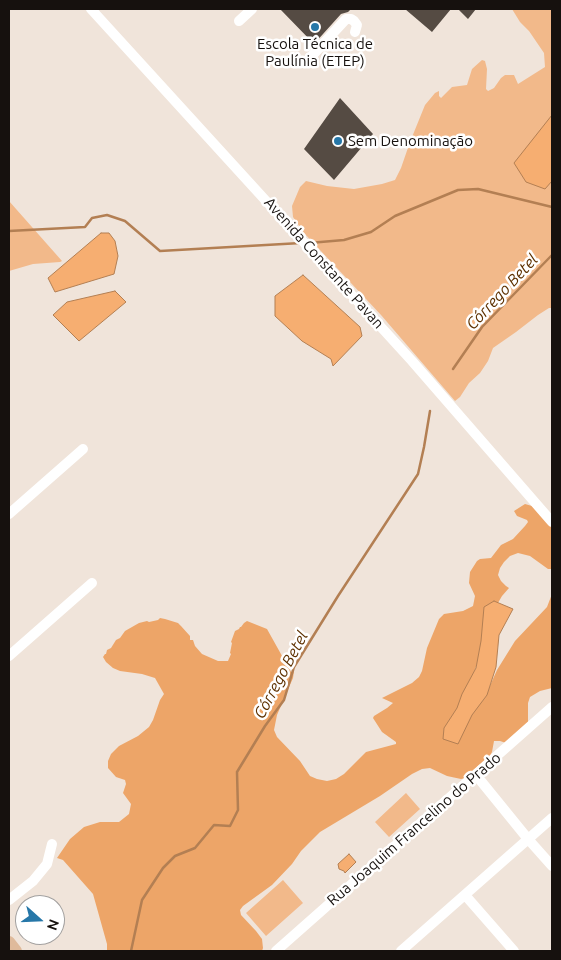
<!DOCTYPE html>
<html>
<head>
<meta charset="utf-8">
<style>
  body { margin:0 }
  #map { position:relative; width:561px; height:960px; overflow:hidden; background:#f0e4da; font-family:Ubuntu,sans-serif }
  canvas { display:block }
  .frame { position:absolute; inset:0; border:10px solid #16110e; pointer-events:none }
  .north { position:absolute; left:15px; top:895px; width:50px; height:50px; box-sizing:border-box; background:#fff; border:1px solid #a2a09f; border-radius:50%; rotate:110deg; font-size:14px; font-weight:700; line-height:20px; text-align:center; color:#16110e }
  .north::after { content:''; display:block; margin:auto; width:18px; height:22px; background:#2677a8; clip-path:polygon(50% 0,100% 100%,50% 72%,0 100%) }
</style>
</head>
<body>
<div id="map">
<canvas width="561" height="960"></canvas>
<div class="frame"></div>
<div class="north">N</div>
</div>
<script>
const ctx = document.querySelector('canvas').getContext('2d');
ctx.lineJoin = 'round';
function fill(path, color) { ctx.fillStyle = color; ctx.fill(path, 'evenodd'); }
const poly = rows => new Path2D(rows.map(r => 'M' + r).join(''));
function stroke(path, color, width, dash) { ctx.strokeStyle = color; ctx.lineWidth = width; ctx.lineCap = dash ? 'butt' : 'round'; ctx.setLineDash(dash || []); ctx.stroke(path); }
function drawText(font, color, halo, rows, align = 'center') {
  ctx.font = font + ' Ubuntu,sans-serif'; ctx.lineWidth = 5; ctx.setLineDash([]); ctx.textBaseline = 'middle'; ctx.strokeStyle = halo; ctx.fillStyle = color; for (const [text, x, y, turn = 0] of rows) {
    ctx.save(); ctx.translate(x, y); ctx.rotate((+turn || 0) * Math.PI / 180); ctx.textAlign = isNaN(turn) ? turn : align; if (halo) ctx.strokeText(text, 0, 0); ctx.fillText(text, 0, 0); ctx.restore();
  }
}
fill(poly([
  [512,9,552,9,552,308,549,308,538,315,516,332,493,348,488,361,480,373,469,383,460,397,455,401,381,315,304,233,293,217,292,206,300,187,306,181,327,186,354,189,382,184,395,180,401,168,410,142,425,105,435,93,439,91,439,96,441,98,452,87,467,85,472,69,482,60,485,61,487,69,486,89,488,91,494,88,501,78,505,75,514,75,518,84,545,67,544,53,529,31,520,22],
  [9,201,62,261,60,262,33,264,9,271],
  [406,793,420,809,389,837,375,822],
  [283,880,303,903,266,936,246,913]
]), '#f2b98a');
fill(poly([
  [525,504,532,506,552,527,552,569,548,569,530,556,518,553,510,556,504,562,500,568,498,575,501,581,506,586,509,588,502,596,484,627,483,648,456,721,484,699,497,670,515,641,547,607,552,594,552,688,540,691,530,697,528,703,528,722,506,743,500,741,494,741,492,752,485,766,470,777,461,779,447,776,430,768,422,769,412,774,380,796,320,832,301,851,292,864,272,885,243,906,240,910,241,915,256,931,262,939,263,948,262,951,107,951,107,944,93,894,63,860,57,858,70,839,84,827,100,822,119,822,129,814,131,804,123,793,126,784,125,780,116,777,108,768,108,761,111,754,119,746,138,736,149,727,153,720,160,700,164,694,155,678,142,674,120,671,113,668,106,662,103,657,105,654,106,654,107,650,111,648,116,640,120,638,125,631,139,623,147,621,149,622,158,620,160,618,165,619,178,623,181,626,190,636,190,640,193,640,195,646,202,654,218,661,228,661,231,654,230,653,232,643,231,642,235,631,239,629,240,627,241,627,244,623,247,621,267,629,291,672,294,671,293,678,277,715,274,730,277,737,300,761,310,776,317,779,327,781,336,779,344,774,366,752,396,744,396,742,382,732,373,718,374,716,387,708,393,703,382,698,412,683,419,677,422,671,427,648,439,619,444,614,463,611,473,606,475,596,469,583,470,572,477,561,480,559,491,558,501,545,513,539,525,526,528,522,527,520,517,516,514,511]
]), '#eda568');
const water = poly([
  [552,115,552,181,545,189,526,182,514,163,552,115],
  [101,233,109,233,115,241,118,256,114,274,55,292,48,278,101,233],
  [303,275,360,327,362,336,333,366,331,359,302,341,275,316,275,296,303,275],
  [115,291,126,302,79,341,53,315,67,302,115,291],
  [494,601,513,609,499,635,496,667,487,695,472,715,458,744,443,739,444,728,457,708,462,694,476,668,481,641,484,607,494,601],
  [349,854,356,862,345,873,344,871,339,869,338,864,349,854]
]);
fill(water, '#f6ae71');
stroke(water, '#b37f53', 1);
stroke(poly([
  [9,231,85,227,92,218,107,215,125,221,160,251,301,243],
  [309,243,344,240,371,232,395,216,458,190,478,189,552,207],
  [453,369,482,327,552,255],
  [131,951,142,900,163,868,175,856,195,848,214,825,230,826,238,810,237,772,265,726,284,700,294,667,338,596,418,474,424,447,430,411]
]), '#b37f53', 2.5);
fill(poly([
  [280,9,351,9,348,12,341,14,314,44],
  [405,9,451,9,432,32],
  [458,9,476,9,468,19],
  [340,98,373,134,334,180,304,149]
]), '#554b43');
stroke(poly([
  [91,9,412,361,552,522],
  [239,21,252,9],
  [308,60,346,19,351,19,354,21,357,25,355,32],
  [9,514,83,449],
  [9,656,92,583],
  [476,775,528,839,552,866],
  [465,895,514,951],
  [9,900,33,881,47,864,52,844],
  [276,951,552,707],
  [401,951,552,818]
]), '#fff', 10);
stroke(poly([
  [9,942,16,951]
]), '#dfba9b', 12);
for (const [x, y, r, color] of [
  [315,27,5,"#2677a8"],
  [338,141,5,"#2677a8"]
]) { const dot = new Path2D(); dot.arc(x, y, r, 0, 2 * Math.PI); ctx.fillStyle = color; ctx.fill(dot); stroke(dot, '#fff', 2); }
drawText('15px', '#16110e', '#fff', [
  ["Escola Técnica de",315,44],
  ["Paulínia (ETEP)",315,61],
  ["Sem Denominação",348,141,"left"]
]);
drawText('15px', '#16110e', '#fff', [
  ["Avenida Constante Pavan",324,263,48],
  ["Rua Joaquim Francelino do Prado",414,829,-41]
]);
drawText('italic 16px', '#5e3100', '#fff', [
  ["Córrego Betel",502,292,-47],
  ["Córrego Betel",281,675,-62]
]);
</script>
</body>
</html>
